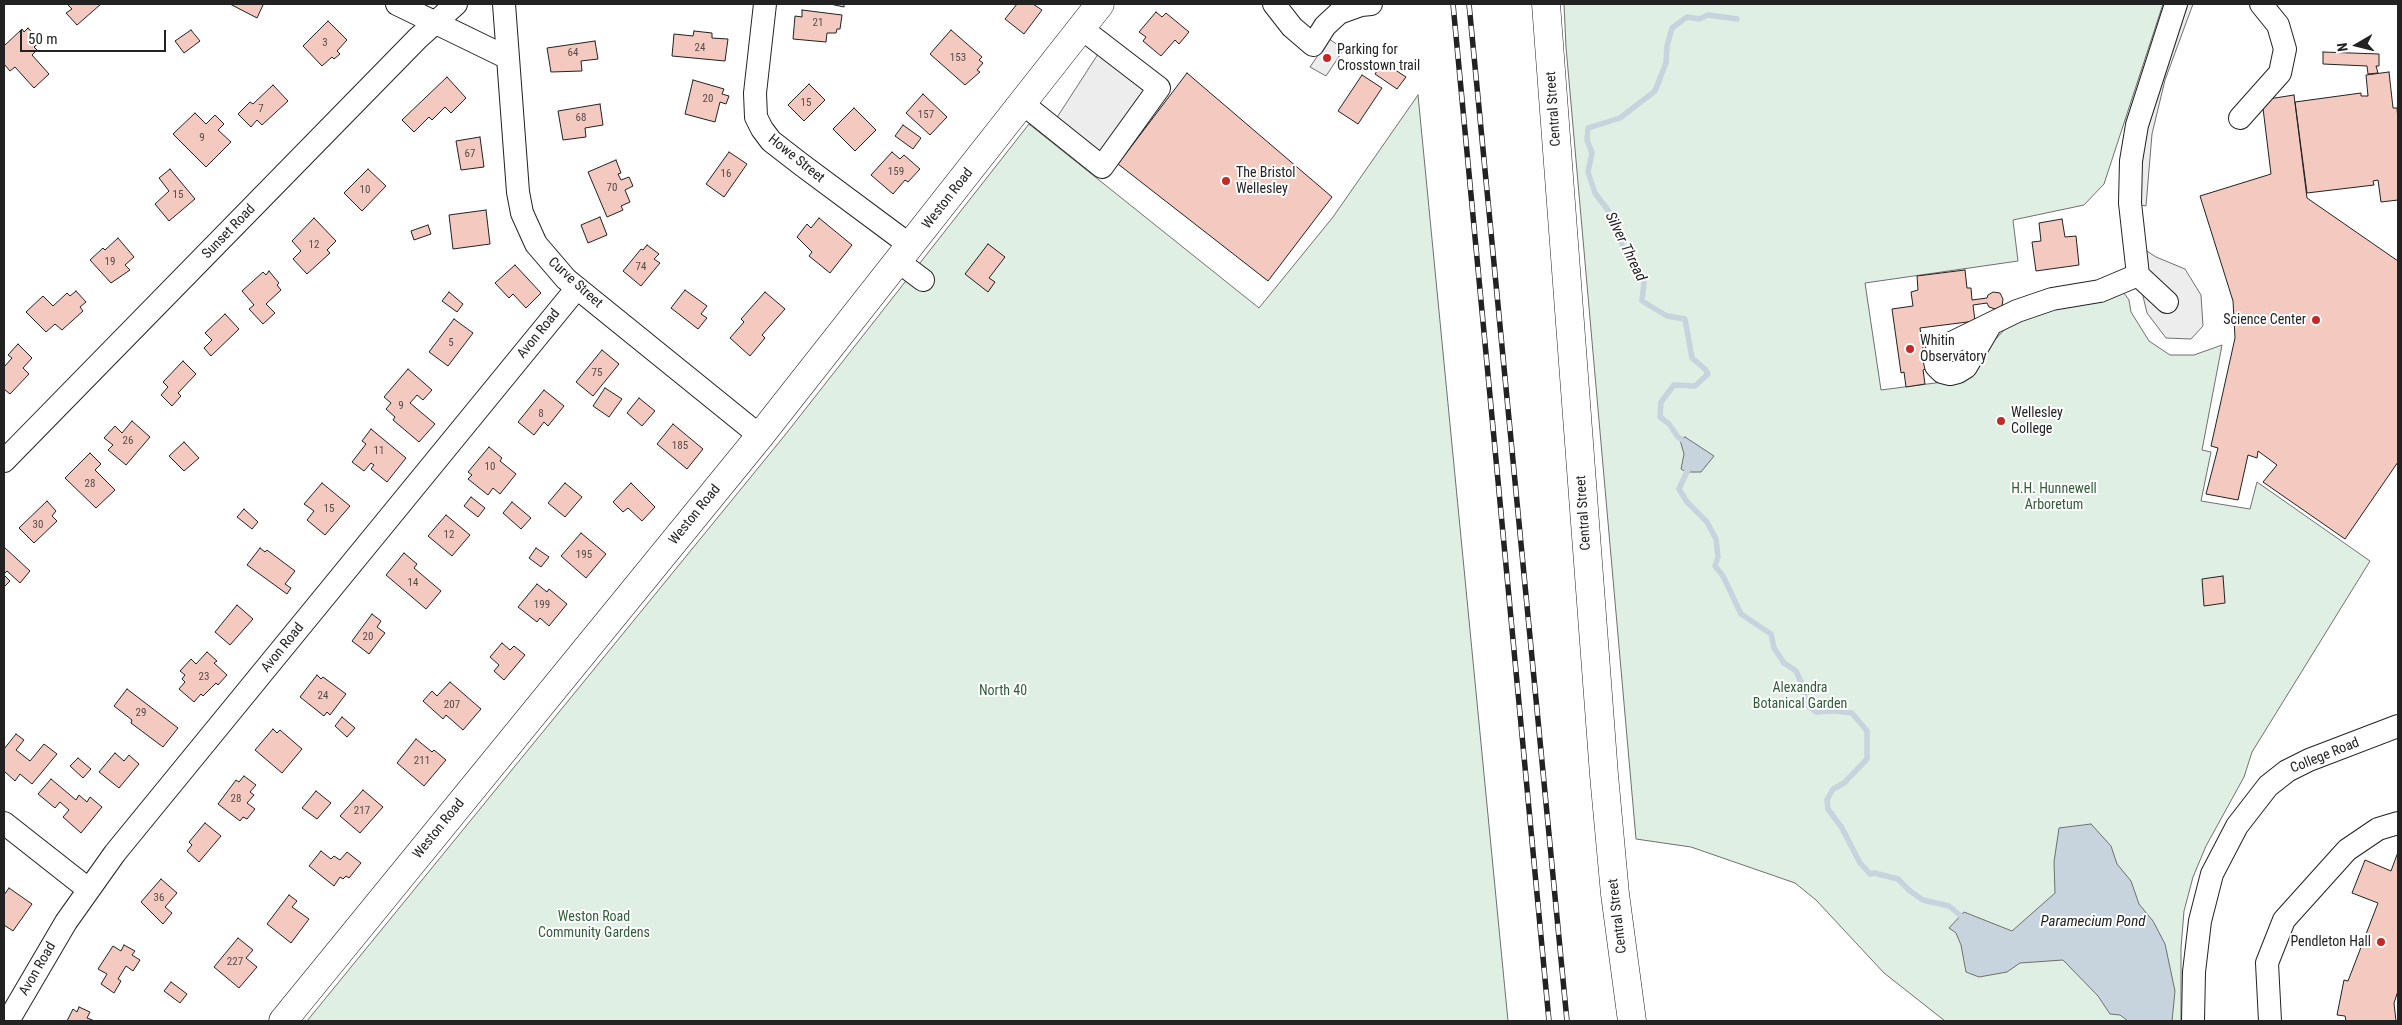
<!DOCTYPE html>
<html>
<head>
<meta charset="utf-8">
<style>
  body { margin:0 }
  #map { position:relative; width:2402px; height:1025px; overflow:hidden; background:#fff; font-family:"Roboto Condensed",sans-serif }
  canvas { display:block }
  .frame { position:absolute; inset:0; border:5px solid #222; pointer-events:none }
  .north { position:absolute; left:2332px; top:20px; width:50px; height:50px; -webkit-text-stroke:4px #fff; paint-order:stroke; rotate:262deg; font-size:14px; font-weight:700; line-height:20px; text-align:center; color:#222 }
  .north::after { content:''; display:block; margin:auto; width:18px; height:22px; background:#222; clip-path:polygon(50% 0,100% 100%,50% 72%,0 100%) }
  .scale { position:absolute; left:20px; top:30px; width:146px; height:22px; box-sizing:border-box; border:2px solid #222; border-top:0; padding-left:6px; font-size:15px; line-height:18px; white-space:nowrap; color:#222; -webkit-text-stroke:4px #fff; paint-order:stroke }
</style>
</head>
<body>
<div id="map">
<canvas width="2402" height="1025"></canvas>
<div class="frame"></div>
<div class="north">N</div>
<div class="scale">50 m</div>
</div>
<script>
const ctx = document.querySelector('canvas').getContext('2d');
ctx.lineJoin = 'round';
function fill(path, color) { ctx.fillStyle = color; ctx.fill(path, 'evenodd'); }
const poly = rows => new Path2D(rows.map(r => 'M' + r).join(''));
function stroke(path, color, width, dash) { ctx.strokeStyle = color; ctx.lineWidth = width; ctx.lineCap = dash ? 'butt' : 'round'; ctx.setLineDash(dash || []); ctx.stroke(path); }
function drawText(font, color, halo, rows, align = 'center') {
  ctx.font = font + ' "Roboto Condensed",sans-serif'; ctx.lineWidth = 4; ctx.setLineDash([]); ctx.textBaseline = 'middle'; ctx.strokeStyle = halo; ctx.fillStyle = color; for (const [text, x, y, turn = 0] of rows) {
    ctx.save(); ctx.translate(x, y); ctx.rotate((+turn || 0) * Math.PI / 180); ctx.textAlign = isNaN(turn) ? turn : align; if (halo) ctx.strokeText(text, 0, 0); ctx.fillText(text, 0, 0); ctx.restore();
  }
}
const green = poly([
  [1564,4,2163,4,2104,184,2084,205,2013,220,2018,261,1865,283,1881,390,1966,379,1992,343,2005,329,2027,317,2054,307,2124,293,2129,300,2131,312,2149,341,2170,355,2194,355,2222,345,2202,450,2211,452,2201,501,2250,509,2257,482,2370,561,2252,752,2244,777,2206,846,2193,877,2184,911,2181,948,2181,1021,1945,1021,1884,973,1816,900,1795,883,1691,847,1636,839,1566,47,1564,4],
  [1418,95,1508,1021,307,1021,785,435,1029,124,1259,308,1333,217,1418,95]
]);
fill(green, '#e0efe3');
stroke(green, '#6f6f6f', 1);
const parking = poly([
  [2176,4,2193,4,2165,80,2152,134,2146,206,2130,203,2176,4],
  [1329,39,1344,49,1326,76,1310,67,1329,39],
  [1100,51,1152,91,1101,160,1054,122,1100,51],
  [2136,244,2156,257,2185,269,2201,295,2203,326,2191,339,2166,338,2147,313,2138,275,2136,244]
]);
fill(parking, '#ededed');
stroke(parking, '#6f6f6f', 1);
const water = poly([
  [1685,437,1714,456,1701,472,1686,472,1681,469,1684,454,1680,440,1685,437],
  [2091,824,2111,846,2117,864,2131,881,2139,904,2153,921,2165,944,2175,991,2172,1021,2128,1021,2120,1015,2110,1014,2098,996,2063,960,2020,963,2007,972,1979,977,1966,972,1961,945,1956,933,1949,928,1964,912,2012,931,2055,893,2054,862,2059,828,2091,824]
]);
fill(water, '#c7d3dd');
stroke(water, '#6f6f6f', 1);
stroke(poly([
  [1687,443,1678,437,1669,424,1660,417,1661,402,1674,385,1695,386,1708,374,1705,369,1692,358,1685,319,1667,316,1642,301,1644,282,1633,259,1624,250,1613,217,1595,193,1588,172,1592,153,1587,140,1588,128,1620,118,1655,91,1666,63,1667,46,1672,28,1687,17,1699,19,1708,15,1737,19],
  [1690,465,1679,489,1687,502,1707,522,1716,539,1718,557,1715,566,1723,576,1741,614,1771,634,1774,648,1784,663,1796,671,1803,686,1806,704,1816,712,1835,711,1852,713,1867,731,1867,759,1844,783,1833,789,1827,800,1828,809,1842,828,1860,863,1870,874,1874,873,1898,879,1910,891,1923,900,1949,906,1961,916]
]), '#c7d3dd', 5.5);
const building = poly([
  [67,4,101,4,77,25,66,13,72,9,67,4],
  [230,4,260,4,263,5,257,18,230,4],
  [830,4,844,4,844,7,830,4],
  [1017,4,1033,4,1042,10,1024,34,1005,19,1017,4],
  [802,10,842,15,840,29,837,29,836,33,827,33,826,42,793,39,795,16,802,17,802,10],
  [1156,12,1162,17,1166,13,1189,32,1179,44,1175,40,1161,56,1143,41,1146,37,1139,32,1156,12],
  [328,21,347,40,337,51,340,54,334,59,332,57,322,66,303,46,328,21],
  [28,28,40,42,34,47,37,50,32,55,49,74,34,88,15,67,10,71,4,64,4,46,22,29,24,32,28,28],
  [191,30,200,41,184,53,175,41,191,30],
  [951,30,982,57,979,60,983,63,977,70,980,72,965,85,930,54,951,30],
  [694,31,712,33,712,38,728,39,725,61,672,56,674,34,693,36,694,31],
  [595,41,598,59,581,61,582,71,551,72,547,48,595,41],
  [2323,52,2379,54,2379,66,2376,66,2378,73,2368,74,2367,66,2323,64,2323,52],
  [1383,62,1406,77,1397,89,1375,74,1383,62],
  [2389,72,2393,108,2397,108,2398,120,2398,200,2381,202,2378,180,2373,181,2374,185,2307,193,2295,102,2361,93,2361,96,2368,96,2366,75,2389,72],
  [1187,73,1332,197,1268,281,1118,164,1187,73],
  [1362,75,1382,88,1358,124,1338,111,1362,75],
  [447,77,466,98,451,113,445,107,432,120,429,117,414,132,402,120,447,77],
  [693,80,724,89,722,94,729,96,726,104,720,102,715,122,685,114,693,80],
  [809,84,825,100,804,121,788,105,809,84],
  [273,85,288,101,262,125,257,120,251,127,238,114,250,102,253,104,273,85],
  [923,94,947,117,930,135,906,113,923,94],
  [2294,95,2307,198,2398,261,2398,462,2345,539,2263,482,2277,465,2258,451,2257,458,2248,455,2238,500,2206,494,2218,448,2211,446,2235,338,2233,301,2200,196,2271,174,2262,100,2294,95],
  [600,104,603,125,585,128,586,137,563,140,558,111,600,104],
  [854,108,876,130,855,151,833,129,854,108],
  [195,113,206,124,215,115,224,124,218,130,231,142,206,167,173,134,195,113],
  [903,125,921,138,913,149,895,136,903,125],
  [480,137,484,167,461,170,456,141,480,137],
  [729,152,747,164,724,197,706,184,729,152],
  [892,152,900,159,904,155,920,169,908,182,905,180,893,194,871,175,892,152],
  [616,160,621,173,618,174,621,180,629,177,633,186,625,190,630,202,621,206,623,210,607,217,588,172,616,160],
  [170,169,195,199,169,221,155,204,169,191,159,178,170,169],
  [368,169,386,186,362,211,344,193,368,169],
  [486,210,490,244,453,249,449,215,486,210],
  [600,217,607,235,588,243,581,225,600,217],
  [314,218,336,241,327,250,330,253,307,274,293,259,301,251,292,241,314,218],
  [819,218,852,245,830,273,809,256,812,252,797,237,807,224,811,228,819,218],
  [2062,219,2065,237,2076,236,2079,265,2036,271,2032,242,2041,241,2039,223,2062,219],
  [428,225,431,234,414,240,411,231,428,225],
  [118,238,134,257,125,265,130,270,111,283,90,260,103,248,105,250,118,238],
  [988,244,1005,257,989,278,995,282,988,292,965,274,988,244],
  [647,245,659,254,654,259,660,263,641,286,623,271,641,249,643,250,647,245],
  [515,265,541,293,526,308,513,294,509,298,495,283,515,265],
  [1965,270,1967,288,1971,288,1972,300,1987,298,1988,295,1993,292,2000,293,2003,299,2002,306,1995,309,1989,307,1987,303,1973,305,1975,321,1920,328,1926,369,1923,370,1925,384,1906,387,1904,372,1901,373,1892,309,1913,306,1911,292,1918,290,1917,276,1965,270],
  [269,271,279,283,277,285,281,290,266,304,275,313,263,324,249,309,254,305,242,291,263,272,266,275,269,271],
  [685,290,707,306,701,314,707,318,698,329,671,308,685,290],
  [76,291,86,302,80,307,83,311,62,330,55,324,46,332,26,312,43,296,53,306,67,293,70,296,76,291],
  [449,292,463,304,457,312,442,301,449,292],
  [765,292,785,309,762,335,765,338,750,356,730,338,744,322,741,319,765,292],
  [225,314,239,329,211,356,204,348,212,340,205,333,225,314],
  [454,319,473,333,448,366,429,352,454,319],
  [18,344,32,358,23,368,29,374,10,394,4,389,4,367,12,358,8,355,18,344],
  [602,350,619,364,593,396,576,382,602,350],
  [183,361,196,374,178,393,181,396,172,406,161,395,168,387,163,382,183,361],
  [408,369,432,390,423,400,417,395,410,403,435,424,419,442,393,420,395,417,386,409,391,403,384,397,408,369],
  [605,388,622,399,609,417,593,406,605,388],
  [544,390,564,406,548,426,544,422,534,435,518,422,544,390],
  [639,398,655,411,642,426,627,413,639,398],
  [132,421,150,437,126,465,108,450,113,445,104,438,115,426,122,433,132,421],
  [673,424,703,449,687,469,657,444,673,424],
  [371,429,406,458,387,482,371,469,374,465,371,463,364,471,352,462,366,444,362,441,371,429],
  [184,442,199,458,184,471,169,456,184,442],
  [489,447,502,458,500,461,516,474,500,494,493,488,488,495,468,479,472,475,468,472,489,447],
  [90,453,101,464,95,470,115,490,96,508,65,478,90,453],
  [322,483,350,506,325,535,307,520,314,511,304,504,322,483],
  [565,483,582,497,565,517,548,503,565,483],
  [631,483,655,507,642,521,628,508,623,512,613,502,631,483],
  [471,497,485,508,478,517,464,506,471,497],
  [47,501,56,511,52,516,57,521,34,543,19,528,47,501],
  [512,502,531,518,521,529,503,513,512,502],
  [244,509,258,522,252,529,237,517,244,509],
  [446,515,470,535,452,556,428,536,446,515],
  [581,533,606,554,586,578,561,556,581,533],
  [4,547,30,571,20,583,7,571,4,574,4,547],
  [260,548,265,552,267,550,295,571,285,584,291,588,287,594,247,565,260,548],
  [536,548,549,557,541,567,529,558,536,548],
  [404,553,417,564,414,568,441,591,426,609,386,575,404,553],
  [4,575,10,581,4,587,4,575],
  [2223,576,2225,603,2204,606,2202,579,2223,576],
  [537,584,547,592,549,589,567,604,549,626,540,618,537,622,518,607,537,584],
  [237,605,253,619,230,645,215,632,237,605],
  [372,614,381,621,377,627,385,633,369,654,352,641,372,614],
  [502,643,510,650,514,646,525,655,504,680,494,671,499,665,490,657,502,643],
  [207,652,217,661,214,663,227,675,218,685,216,683,203,696,201,694,194,702,179,689,185,682,182,679,185,675,180,671,191,659,196,664,207,652],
  [317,675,321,679,323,677,346,694,330,715,327,712,324,716,300,697,317,675],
  [450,682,481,709,463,730,446,715,443,719,423,701,432,691,437,696,450,682],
  [127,689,178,728,163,747,131,723,132,720,114,706,127,689],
  [342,717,355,728,347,737,335,726,342,717],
  [273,729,277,733,280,730,302,749,282,773,255,750,273,729],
  [16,734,24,740,16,750,30,761,44,744,57,754,32,784,20,774,15,781,4,771,4,749,16,734],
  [416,739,432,752,434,750,446,760,424,786,397,763,416,739],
  [115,753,124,761,129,755,139,764,119,788,99,772,115,753],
  [78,758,91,769,83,778,70,766,78,758],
  [244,776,256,785,250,792,254,795,247,803,255,809,247,819,243,817,240,821,218,804,236,780,239,782,244,776],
  [51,779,76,800,79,795,87,802,90,797,102,807,81,833,63,817,69,810,60,802,55,808,38,794,51,779],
  [363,790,383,807,360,833,340,816,363,790],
  [316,791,331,803,317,819,302,808,316,791],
  [205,823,221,836,199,862,187,851,192,845,189,842,205,823],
  [321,851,331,859,334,856,340,860,347,852,361,863,349,878,346,876,343,879,340,877,334,886,309,866,321,851],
  [2398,852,2398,991,2394,1003,2396,1021,2346,1021,2345,1016,2337,1015,2344,980,2348,981,2378,903,2352,893,2365,860,2391,871,2398,852],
  [161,879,177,893,165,907,172,913,163,924,141,902,161,879],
  [9,888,32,904,13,931,4,925,4,895,9,888],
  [289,895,297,901,292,907,309,919,291,943,267,924,289,895],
  [238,938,253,950,246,958,257,967,239,988,214,967,238,938],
  [124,945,135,951,132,955,140,960,133,971,126,966,118,979,121,981,114,993,101,984,107,974,98,969,113,946,121,951,124,945],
  [171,982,187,994,180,1003,164,991,171,982],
  [79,1007,90,1012,87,1018,95,1021,67,1021,73,1009,77,1012,79,1007]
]);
fill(building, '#f3c9c0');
stroke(building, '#222', 1);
const minor = poly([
  [397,4,508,58],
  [504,4,518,192,522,213,536,244,566,279,760,436],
  [765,4,755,93,756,117,762,129,771,141,802,165,911,246],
  [1274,4,1292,27,1313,45,1325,26,1339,13,1361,5,1371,4],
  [1022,103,1102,167,1159,88,1081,28],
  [2240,118,2280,73,2285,49,2278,25,2261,4],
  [899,262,923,280],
  [2138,275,2167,302],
  [1991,324,1966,367,1958,372,1950,374,1942,372,1936,366,1934,357,1937,350,2017,311,2052,299,2100,291,2138,275,2130,203,2131,161,2137,125,2176,4],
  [4,461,418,38,456,4],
  [4,823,88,889],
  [8,1021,66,922,115,853,577,288],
  [2193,1021,2194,972,2200,921,2212,874,2237,826,2268,786,2287,771,2309,760,2398,726],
  [2270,1021,2267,963,2284,920,2347,850,2378,829,2398,823]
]);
const major = poly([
  [1546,4,1604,775,1615,894,1632,1021],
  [283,1021,760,436,1100,4]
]);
stroke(minor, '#222', 24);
stroke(major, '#222', 29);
stroke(minor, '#fff', 22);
stroke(major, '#fff', 28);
const rail = poly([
  [1453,4,1549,1021],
  [1469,4,1567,1021]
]);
stroke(rail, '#222', 5.5);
stroke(rail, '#fff', 4, [11]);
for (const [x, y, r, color] of [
  [1327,58,5,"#c62828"],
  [1226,181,5,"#c62828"],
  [2316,320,5,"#c62828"],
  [1910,349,5,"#c62828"],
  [2001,421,5,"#c62828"],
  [2381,942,5,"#c62828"]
]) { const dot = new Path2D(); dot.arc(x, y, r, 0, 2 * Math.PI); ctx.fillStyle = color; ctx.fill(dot); stroke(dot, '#fff', 2); }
drawText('11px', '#564c4a', null, [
  ["21",818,23],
  ["3",325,43],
  ["24",700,48],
  ["64",573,53],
  ["153",958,58],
  ["20",708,99],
  ["15",806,103],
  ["7",261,109],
  ["157",926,115],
  ["68",581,118],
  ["9",202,138],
  ["67",470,154],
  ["159",896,172],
  ["16",726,174],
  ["70",612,188],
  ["10",365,190],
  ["15",178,195],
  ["12",314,245],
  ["19",110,262],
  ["74",641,267],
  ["5",451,343],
  ["75",597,373],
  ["9",401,406],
  ["8",541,414],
  ["26",128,441],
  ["185",680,446],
  ["11",379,451],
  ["10",490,467],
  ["28",90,484],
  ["15",329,509],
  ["30",38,525],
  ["12",449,535],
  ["195",584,555],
  ["14",413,583],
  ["199",542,605],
  ["20",368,637],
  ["23",204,677],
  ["24",323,696],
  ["207",452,705],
  ["29",141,713],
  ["211",422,761],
  ["28",236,799],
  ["217",362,811],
  ["36",159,898],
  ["227",235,962]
]);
drawText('14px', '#222', '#fff', [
  ["Parking for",1337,50],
  ["Crosstown trail",1337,66],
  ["The Bristol",1236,173],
  ["Wellesley",1236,189],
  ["Science Center",2306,320,"right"],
  ["Whitin",1920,341],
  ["Observatory",1920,357],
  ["Wellesley",2011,413],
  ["College",2011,429],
  ["Pendleton Hall",2371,942,"right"]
], 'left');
drawText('14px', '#222', '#fff', [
  ["Central Street",1554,109,-94],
  ["Howe Street",796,159,39],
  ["Weston Road",948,199,-52],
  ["Sunset Road",229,232,-46],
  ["Curve Street",575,283,42],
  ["Avon Road",539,334,-51],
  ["Central Street",1584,513,-94],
  ["Weston Road",695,515,-51],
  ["Avon Road",283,648,-51],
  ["College Road",2325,756,-22],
  ["Weston Road",439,829,-51],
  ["Central Street",1618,916,-97],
  ["Avon Road",38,969,-60]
]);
drawText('14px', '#2f5e38', '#fff', [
  ["H.H. Hunnewell",2054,489],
  ["Arboretum",2054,505],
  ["Alexandra",1800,688],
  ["Botanical Garden",1800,704],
  ["North 40",1003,691],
  ["Weston Road",594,917],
  ["Community Gardens",594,933]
]);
drawText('italic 15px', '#222', '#fff', [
  ["Silver Thread",1625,247,64],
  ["Paramecium Pond",2093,922]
]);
</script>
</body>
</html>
